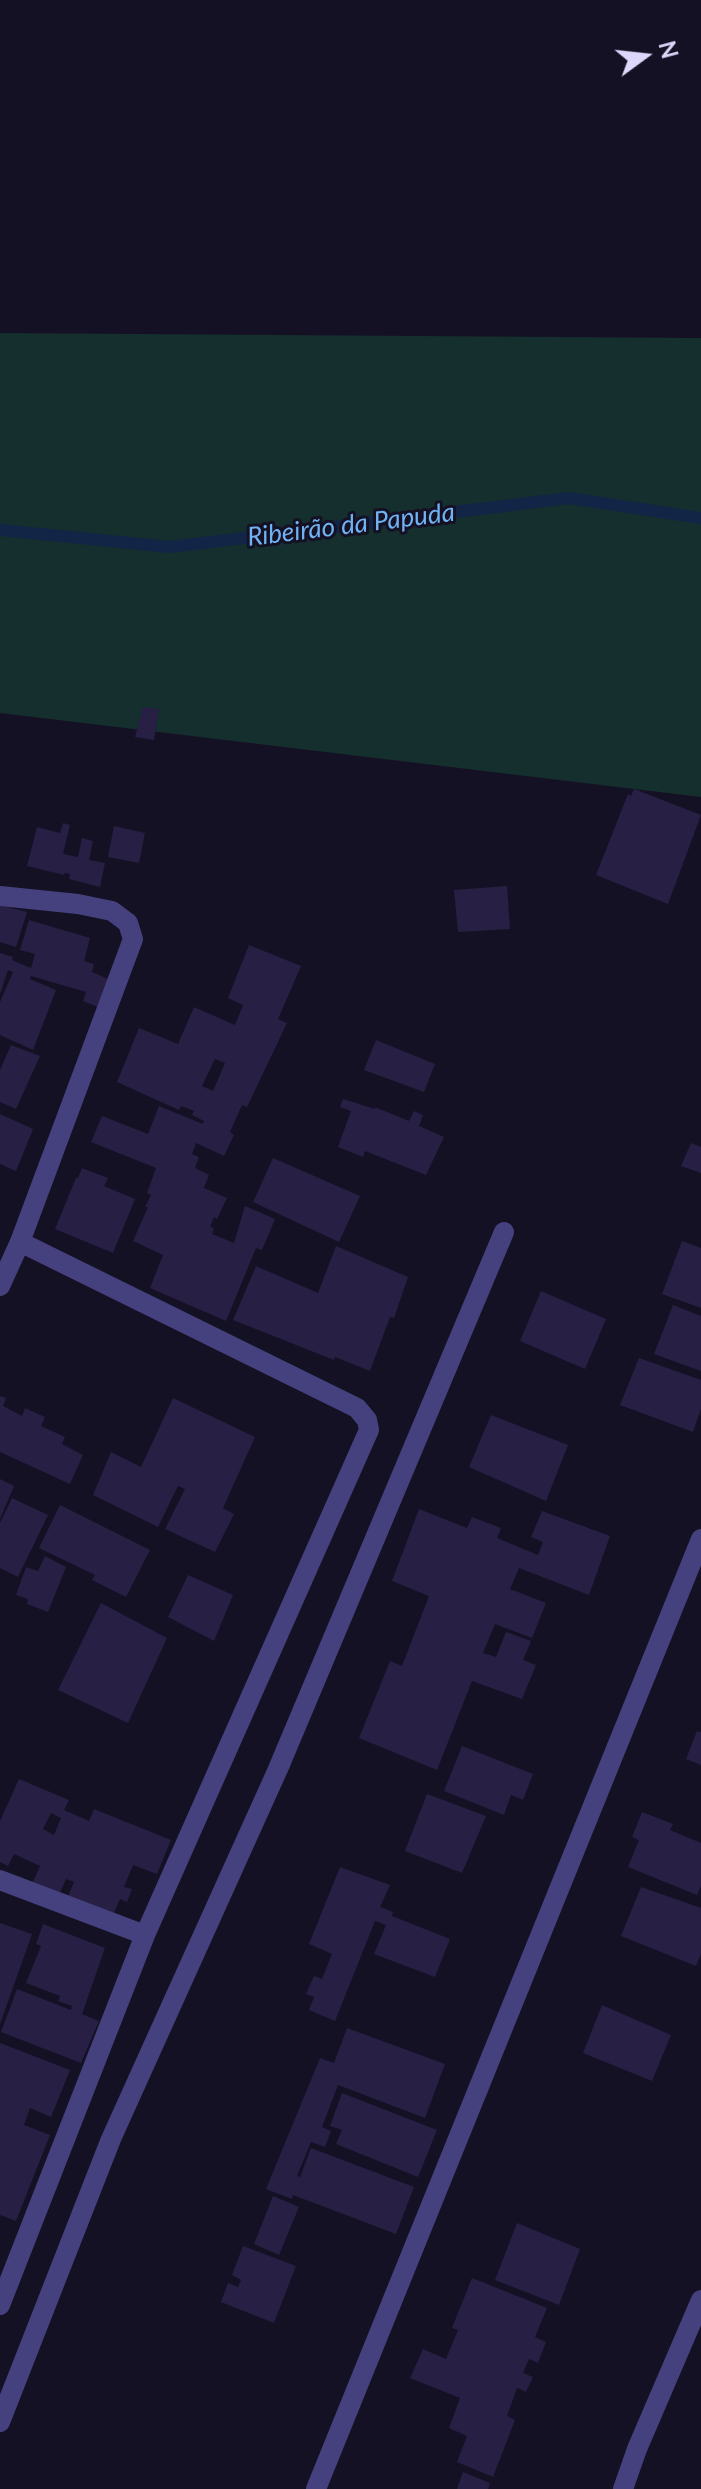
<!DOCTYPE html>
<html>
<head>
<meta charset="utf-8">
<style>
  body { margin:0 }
  #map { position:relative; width:701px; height:2489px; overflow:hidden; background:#151124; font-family:Lato,sans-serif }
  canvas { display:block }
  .north { position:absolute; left:605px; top:16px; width:80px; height:80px; -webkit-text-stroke:6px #151124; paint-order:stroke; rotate:75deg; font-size:22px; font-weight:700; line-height:32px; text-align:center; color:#ddd8fb }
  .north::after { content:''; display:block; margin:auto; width:28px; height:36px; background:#ddd8fb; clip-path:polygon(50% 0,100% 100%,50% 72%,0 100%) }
</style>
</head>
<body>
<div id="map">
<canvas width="701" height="2489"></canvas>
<div class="north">N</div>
</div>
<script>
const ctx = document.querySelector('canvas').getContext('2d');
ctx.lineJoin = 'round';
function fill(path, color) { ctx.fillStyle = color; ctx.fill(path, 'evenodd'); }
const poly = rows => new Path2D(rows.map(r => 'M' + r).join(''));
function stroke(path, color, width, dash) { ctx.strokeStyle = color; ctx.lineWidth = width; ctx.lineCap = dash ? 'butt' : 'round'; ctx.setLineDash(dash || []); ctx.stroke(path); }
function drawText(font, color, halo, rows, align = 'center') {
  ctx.font = font + ' Lato,sans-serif'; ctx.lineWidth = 6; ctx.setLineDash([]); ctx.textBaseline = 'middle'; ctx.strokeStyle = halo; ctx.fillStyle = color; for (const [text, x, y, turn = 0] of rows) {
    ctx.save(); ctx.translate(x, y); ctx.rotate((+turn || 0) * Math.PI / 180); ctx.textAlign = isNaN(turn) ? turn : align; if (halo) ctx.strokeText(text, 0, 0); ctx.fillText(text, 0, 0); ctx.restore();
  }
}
fill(poly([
  [0,333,701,338,701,797,0,713]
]), '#152e2e');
stroke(poly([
  [0,530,170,547,569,498,701,518]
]), '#132547', 12);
fill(poly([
  [143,707,159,709,154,740,135,737],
  [634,789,701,815,668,904,596,875,628,794,631,796],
  [63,823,70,825,63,854,78,857,82,838,93,841,89,860,105,863,100,887,69,879,70,874,65,873,64,875,27,866,37,827,60,833],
  [114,826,145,833,139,863,108,857],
  [507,886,510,929,458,932,454,890],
  [0,905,27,912,16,947,0,942],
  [29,920,90,938,84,961,94,964,92,972,115,982,105,1010,83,1001,86,992,31,976,30,979,56,990,33,1050,0,1035,0,1002,13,972,8,970,0,994,0,953,13,957,12,960,31,968,35,954,20,950],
  [249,945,301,966,278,1019,287,1023,247,1107,242,1105,230,1132,234,1135,224,1156,196,1143,192,1154,199,1157,195,1168,209,1175,204,1188,227,1198,217,1219,214,1217,210,1227,214,1228,212,1234,234,1243,245,1206,275,1219,262,1250,256,1248,226,1321,150,1288,163,1255,133,1241,148,1207,145,1207,151,1195,147,1193,156,1168,91,1142,102,1116,148,1134,159,1106,203,1124,204,1121,192,1115,194,1111,181,1106,179,1110,117,1082,139,1028,178,1044,194,1007,235,1025,243,1005,228,998],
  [215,1059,225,1063,213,1091,202,1086],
  [376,1040,435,1064,424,1092,364,1070],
  [11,1045,40,1056,16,1109,0,1102,0,1070],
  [343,1099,375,1109,375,1107,409,1121,414,1111,423,1115,419,1126,444,1137,426,1175,365,1151,363,1157,338,1147,351,1111,340,1107],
  [0,1114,33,1129,16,1171,0,1164],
  [691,1143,701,1147,701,1173,681,1166],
  [273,1158,360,1196,339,1242,253,1202],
  [82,1168,108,1178,104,1186,135,1199,113,1253,55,1229,76,1178,78,1178],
  [682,1241,701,1248,701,1308,662,1294],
  [336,1246,408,1277,394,1318,390,1317,370,1371,335,1357,334,1360,233,1320,256,1266,318,1293],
  [541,1291,606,1319,585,1369,520,1341],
  [673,1305,701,1316,701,1371,654,1354],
  [639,1358,701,1380,701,1409,693,1432,620,1405],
  [0,1396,6,1398,3,1406,22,1416,25,1408,45,1417,41,1426,65,1437,62,1444,83,1455,70,1484,0,1452],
  [173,1398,255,1437,223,1508,234,1514,215,1552,165,1529,185,1489,178,1486,158,1527,93,1495,111,1452,141,1467],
  [491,1415,568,1445,546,1501,469,1467],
  [0,1479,14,1486,0,1519],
  [12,1498,48,1515,18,1577,0,1568,0,1523],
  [60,1505,150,1550,126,1597,92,1580,95,1575,39,1548],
  [419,1509,467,1528,472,1517,501,1528,497,1538,538,1555,543,1542,531,1537,542,1511,610,1536,589,1595,519,1568,510,1589,546,1603,532,1638,495,1624,483,1653,496,1657,506,1632,531,1641,523,1660,536,1665,522,1699,472,1681,437,1770,359,1738,390,1661,402,1666,429,1596,392,1581],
  [45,1556,66,1567,48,1612,27,1604,28,1599,16,1595,26,1567,38,1571],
  [188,1575,233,1595,214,1641,168,1617],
  [101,1603,167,1638,128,1723,58,1690],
  [697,1731,701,1732,701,1765,686,1759],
  [462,1746,533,1774,523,1800,511,1795,504,1815,444,1791],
  [19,1779,69,1800,64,1810,89,1821,94,1809,171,1840,157,1874,133,1865,124,1887,132,1889,127,1902,120,1899,114,1913,68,1896,74,1882,66,1879,60,1893,32,1884,40,1866,14,1854,8,1866,0,1862,0,1821],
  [51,1813,61,1818,54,1835,43,1829],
  [427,1794,486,1816,462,1873,405,1851],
  [642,1812,673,1824,670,1830,701,1843,701,1886,697,1895,628,1867,639,1840,632,1837],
  [340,1867,390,1885,380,1907,393,1912,392,1916,450,1939,435,1977,374,1954,386,1925,375,1921,335,2021,309,2010,314,1997,306,1994,314,1976,322,1979,332,1954,309,1944],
  [641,1887,701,1908,701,1954,696,1966,621,1936],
  [0,1923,32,1934,0,2024],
  [43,1924,105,1948,82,2014,99,2021,81,2063,1,2032,17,1989,71,2010,72,2006,58,2001,60,1996,26,1983,41,1946,36,1944],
  [602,2005,671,2035,652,2081,583,2053],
  [347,2028,445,2064,425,2118,338,2085,322,2127,331,2131,325,2147,311,2142,297,2176,300,2177,311,2148,414,2187,396,2234,293,2195,292,2199,266,2189,320,2058,334,2063],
  [0,2043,70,2070,51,2117,30,2108,24,2125,50,2135,16,2221,0,2215],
  [342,2093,437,2130,418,2177,336,2144,342,2130,330,2126],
  [273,2196,299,2207,279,2255,254,2244],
  [517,2223,580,2249,559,2305,495,2280],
  [243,2246,296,2266,274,2323,221,2302,228,2283,238,2287,241,2280,232,2275],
  [472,2278,547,2308,535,2337,546,2342,538,2363,529,2359,523,2373,533,2377,526,2392,517,2388,507,2416,515,2420,493,2477,457,2462,467,2436,449,2428,460,2398,410,2378,423,2349,446,2359,458,2330,452,2328],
  [463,2472,490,2483,488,2489,457,2489]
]), '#271f44');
stroke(poly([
  [0,896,78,904,112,911,128,923,133,939,20,1242,0,1286],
  [0,1880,145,1935],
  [0,2305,145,1935,369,1430,367,1420,357,1408,20,1242],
  [0,2422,111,2139,278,1769,504,1232],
  [316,2489,701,1539],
  [623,2489,637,2449,701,2300]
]), '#45417f', 20);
drawText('italic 26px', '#70b2f2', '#151124', [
  ["Ribeirão da Papuda",351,525,-7]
]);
</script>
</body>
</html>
